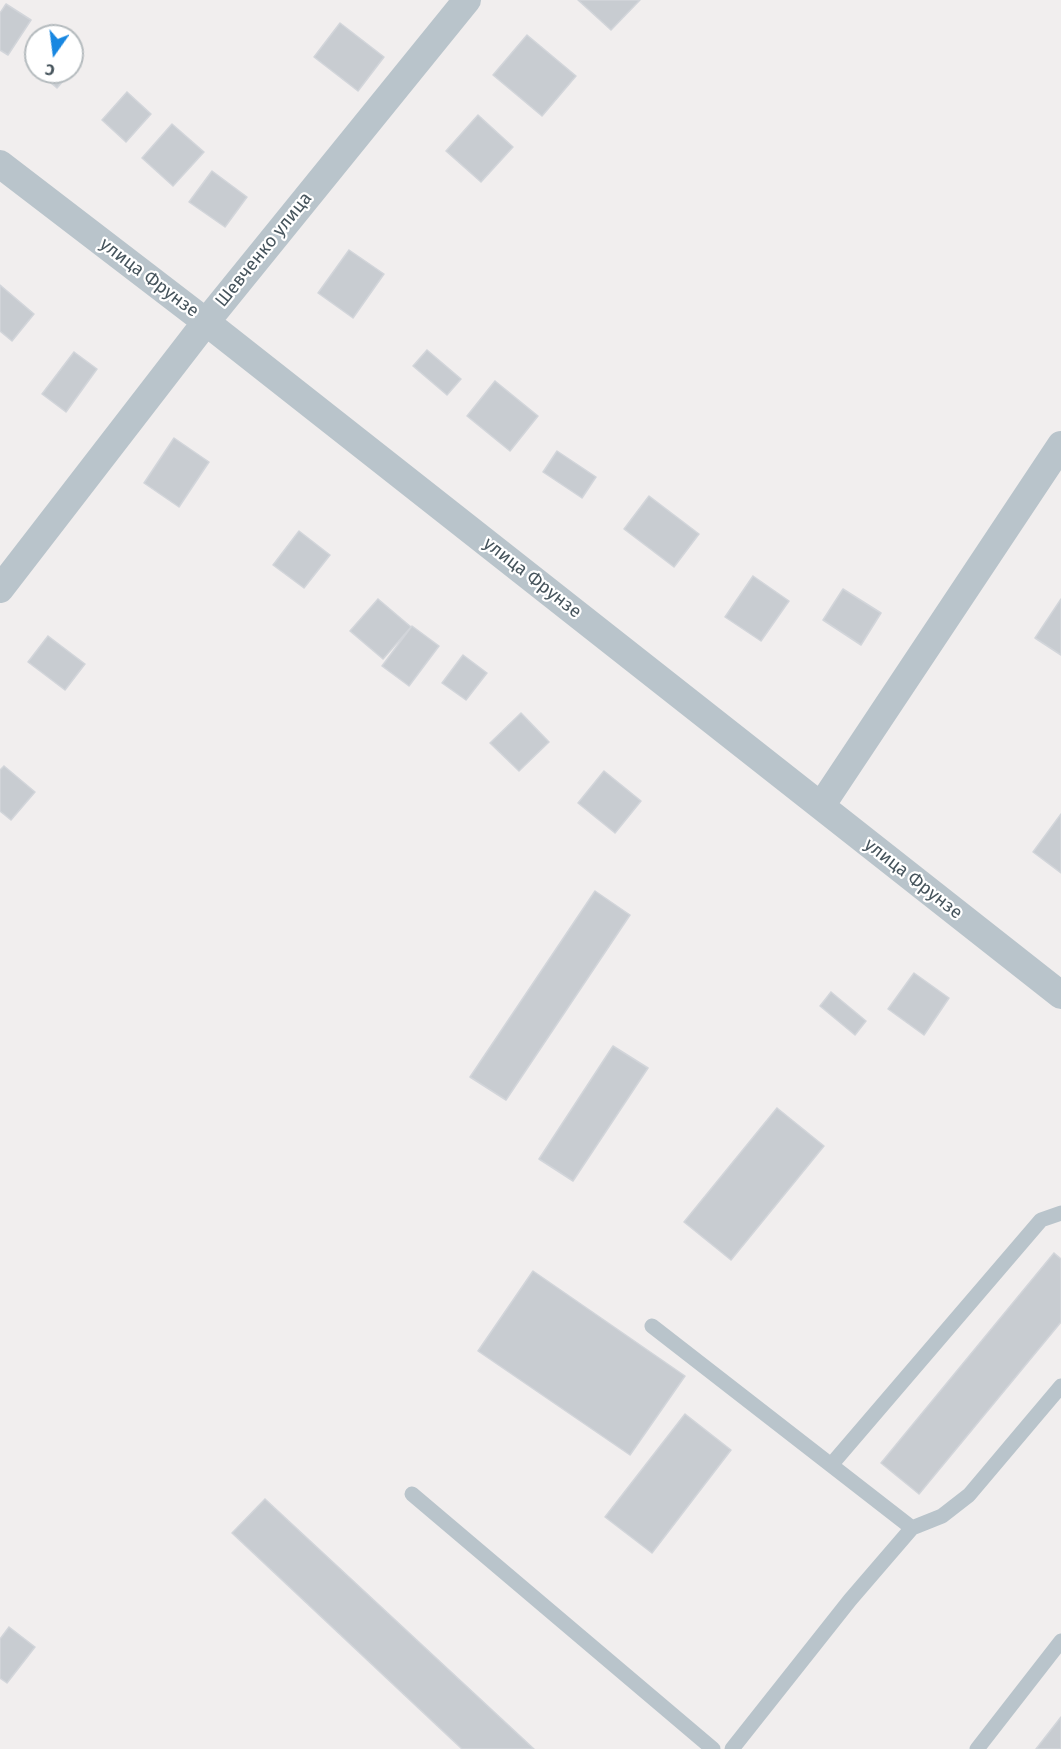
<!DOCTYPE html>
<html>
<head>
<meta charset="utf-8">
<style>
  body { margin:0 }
  #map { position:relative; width:1061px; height:1749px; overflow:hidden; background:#f1eeee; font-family:"Fira Sans",sans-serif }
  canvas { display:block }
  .north { position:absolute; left:24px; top:24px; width:60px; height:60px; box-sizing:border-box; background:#fff; border:2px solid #b5bbbe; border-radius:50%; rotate:194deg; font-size:16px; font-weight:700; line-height:24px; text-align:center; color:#46545c }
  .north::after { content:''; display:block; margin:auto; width:21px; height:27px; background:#1887e1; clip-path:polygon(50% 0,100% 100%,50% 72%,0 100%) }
</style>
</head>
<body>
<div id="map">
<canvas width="1061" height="1749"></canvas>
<div class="north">С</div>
</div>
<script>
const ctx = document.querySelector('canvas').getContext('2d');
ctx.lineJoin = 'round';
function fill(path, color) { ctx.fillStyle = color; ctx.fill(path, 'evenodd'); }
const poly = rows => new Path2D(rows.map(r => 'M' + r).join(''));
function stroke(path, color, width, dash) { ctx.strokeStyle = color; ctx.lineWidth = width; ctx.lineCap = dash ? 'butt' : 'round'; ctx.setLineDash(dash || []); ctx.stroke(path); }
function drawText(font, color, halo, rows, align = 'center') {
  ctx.font = font + ' "Fira Sans",sans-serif'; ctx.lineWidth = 4.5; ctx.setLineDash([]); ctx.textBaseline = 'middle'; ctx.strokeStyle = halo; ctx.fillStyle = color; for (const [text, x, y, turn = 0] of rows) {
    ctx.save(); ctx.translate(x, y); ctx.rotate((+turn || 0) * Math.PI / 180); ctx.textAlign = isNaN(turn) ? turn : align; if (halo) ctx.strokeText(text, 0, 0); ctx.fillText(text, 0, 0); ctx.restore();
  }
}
const building = poly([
  [578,0,640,0,611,30,578,0],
  [6,4,31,20,8,55,0,50,0,13,6,4],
  [340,23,384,57,358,91,314,57,340,23],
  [527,35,576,76,542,116,493,75,527,35],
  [36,49,36,70,25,61,36,49],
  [38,72,71,72,57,88,38,72],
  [127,92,151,114,126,142,102,120,127,92],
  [478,115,513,147,481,182,446,151,478,115],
  [172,124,204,152,173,186,142,158,172,124],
  [212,171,247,197,225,227,189,202,212,171],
  [349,250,384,274,353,318,318,293,349,250],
  [0,285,34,314,12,341,0,331,0,285],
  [427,350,461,379,447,395,413,366,427,350],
  [74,352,97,369,66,412,42,394,74,352],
  [495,381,538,416,510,451,467,416,495,381],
  [174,438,209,462,179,507,144,483,174,438],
  [557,451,596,477,582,498,543,472,557,451],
  [649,496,699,534,674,567,624,529,649,496],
  [299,531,330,555,304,588,273,565,299,531],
  [753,576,789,601,761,641,725,617,753,576],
  [843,589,881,613,861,645,823,620,843,589],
  [378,599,411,627,383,659,350,631,378,599],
  [1061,599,1061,655,1035,638,1061,599],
  [412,626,439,646,409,686,382,666,412,626],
  [48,636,85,664,65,690,28,662,48,636],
  [463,655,487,673,466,700,442,683,463,655],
  [521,713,549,742,519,771,490,743,521,713],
  [4,766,35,792,11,820,0,811,0,770,4,766],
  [604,771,641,801,615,833,578,803,604,771],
  [1061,814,1061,873,1033,852,1061,814],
  [595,891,630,915,506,1100,470,1077,595,891],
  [914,973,949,998,924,1035,888,1009,914,973],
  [831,992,866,1021,855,1035,820,1006,831,992],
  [613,1046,648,1068,573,1181,539,1159,613,1046],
  [777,1108,824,1146,731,1260,684,1222,777,1108],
  [1054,1253,1061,1259,1061,1322,919,1494,881,1463,1054,1253],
  [533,1271,685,1376,630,1455,478,1351,533,1271],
  [685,1414,731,1450,652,1553,605,1517,685,1414],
  [265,1499,534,1749,462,1749,232,1533,265,1499],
  [9,1627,35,1647,7,1683,0,1678,0,1639,9,1627],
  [1061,1717,1061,1749,1036,1749,1061,1717]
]);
fill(building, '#c8ccd1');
stroke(building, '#d2d5da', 1.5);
stroke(poly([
  [652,1326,912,1528],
  [831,1465,1041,1220,1061,1213],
  [412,1494,713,1749],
  [732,1749,850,1600,912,1528,942,1516,969,1495,1061,1386],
  [977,1749,1061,1641]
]), '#b9c4cb', 15);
stroke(poly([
  [0,164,206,322,1061,995],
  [0,589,206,322,467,0],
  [821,806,1061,445]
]), '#b9c4cb', 28);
drawText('18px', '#46545c', '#fff', [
  ["Шевченко улица",264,250,-51],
  ["улица Фрунзе",149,278,37],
  ["улица Фрунзе",532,578,38],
  ["улица Фрунзе",913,879,38]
]);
</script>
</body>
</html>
